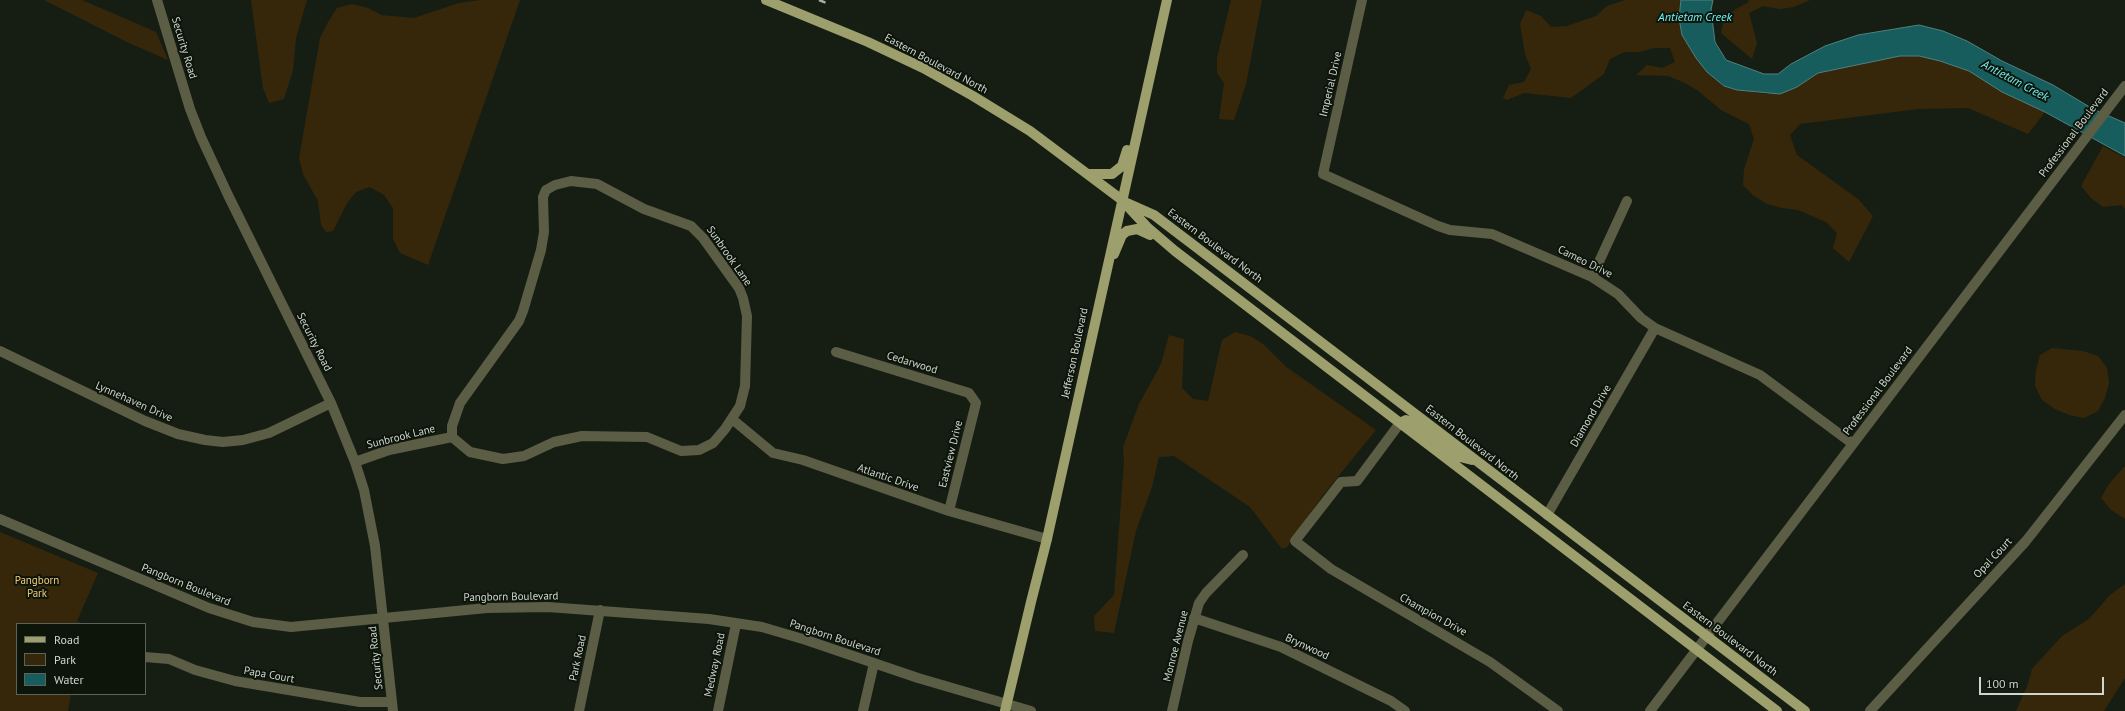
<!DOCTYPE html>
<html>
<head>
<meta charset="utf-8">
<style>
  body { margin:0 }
  #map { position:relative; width:2125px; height:711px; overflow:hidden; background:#161e14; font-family:"PT Sans",sans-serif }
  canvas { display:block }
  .legend { position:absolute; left:16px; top:623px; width:130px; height:72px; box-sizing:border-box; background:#0d150b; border:1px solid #5b6259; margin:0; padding:5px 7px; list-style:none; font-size:12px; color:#d0d6cf }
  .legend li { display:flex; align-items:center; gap:8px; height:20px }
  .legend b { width:20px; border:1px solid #5b6259 }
  .scale { position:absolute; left:1979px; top:677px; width:125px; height:18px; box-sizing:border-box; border:2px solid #d0d6cf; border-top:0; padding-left:5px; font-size:12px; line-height:14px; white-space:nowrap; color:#d0d6cf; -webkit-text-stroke:3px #0d150b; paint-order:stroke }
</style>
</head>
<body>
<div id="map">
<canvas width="2125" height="711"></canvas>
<ul class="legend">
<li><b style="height:5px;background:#9d9f6c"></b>Road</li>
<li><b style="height:11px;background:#36270a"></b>Park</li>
<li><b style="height:11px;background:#185d5e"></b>Water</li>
</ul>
<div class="scale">100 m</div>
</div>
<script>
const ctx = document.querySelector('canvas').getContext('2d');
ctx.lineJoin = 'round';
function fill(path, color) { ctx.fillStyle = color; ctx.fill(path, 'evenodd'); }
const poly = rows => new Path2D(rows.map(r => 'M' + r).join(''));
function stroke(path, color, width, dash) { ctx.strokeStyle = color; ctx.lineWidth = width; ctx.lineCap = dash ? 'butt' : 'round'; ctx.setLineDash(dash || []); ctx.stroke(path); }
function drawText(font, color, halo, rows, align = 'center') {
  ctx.font = font + ' "PT Sans",sans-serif'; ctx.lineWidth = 4; ctx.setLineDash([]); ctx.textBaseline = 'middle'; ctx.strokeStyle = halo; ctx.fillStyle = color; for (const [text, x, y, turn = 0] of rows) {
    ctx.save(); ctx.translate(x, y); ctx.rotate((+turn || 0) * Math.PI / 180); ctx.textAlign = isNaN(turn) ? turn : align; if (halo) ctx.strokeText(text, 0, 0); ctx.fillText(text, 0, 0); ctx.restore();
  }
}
fill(poly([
  [44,0,82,0,156,32,168,60,129,43],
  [251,0,307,0,296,38,293,70,284,99,269,103,263,88],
  [480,0,520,0,428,265,400,253,393,239,393,208,384,195,370,187,356,192,347,203,333,231,326,232,321,225,318,201,303,174,299,158,320,38,328,22,337,8,352,4,368,8,381,15,414,18,459,3],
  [1231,0,1262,0,1246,84,1234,120,1219,119,1224,83,1217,73,1217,58],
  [1625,0,1681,0,1679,18,1682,35,1696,58,1707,72,1723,86,1737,90,1766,94,1797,87,1818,73,1900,56,1919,56,1940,61,1969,71,2002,92,2045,112,2028,134,1968,108,1918,109,1800,124,1790,135,1797,155,1858,199,1873,216,1849,262,1833,248,1837,233,1826,222,1798,210,1782,208,1767,204,1754,196,1743,185,1744,169,1754,139,1749,124,1721,110,1697,90,1683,82,1668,76,1636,75,1647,65,1662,68,1675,62,1670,48,1654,48,1639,52,1624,52,1610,59,1604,74,1571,98,1524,93,1507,100,1503,98,1509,85,1524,82,1531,69,1525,54,1520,24,1526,10,1541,16,1551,27,1567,26,1596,16,1607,6],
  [1748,0,1810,0,1794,7,1779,9,1763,6,1749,13,1757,43,1752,59,1721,33,1724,18,1736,9,1749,2],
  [2103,146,2125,158,2125,209,2122,205,2103,207,2091,198,2081,186],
  [1235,332,1250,336,1263,344,1285,366,1376,430,1323,495,1287,547,1282,549,1250,507,1174,456,1159,457,1152,487,1136,531,1114,633,1095,631,1094,616,1114,595,1124,462,1123,447,1139,404,1161,364,1169,335,1184,339,1182,388,1193,399,1208,401,1222,340],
  [2052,348,2083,351,2098,356,2107,368,2109,383,2105,398,2098,411,2084,418,2069,415,2055,409,2042,400,2035,386,2036,370,2040,355],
  [2125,466,2125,519,2111,510,2101,498,2109,484],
  [0,532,98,573,77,621,84,624,17,624,17,694,71,694,68,711,0,711],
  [2125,584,2125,678,2104,711,2016,711,2028,684,2032,669,2062,636,2089,619,2110,595]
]), '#36270a');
const water = poly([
  [1681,0,1713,0,1711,10,1715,42,1726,60,1764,74,1778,74,1791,64,1825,46,1858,35,1919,25,1943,31,1967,41,2002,61,2053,85,2093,109,2125,123,2125,156,2045,112,2002,92,1969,71,1940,61,1919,56,1900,56,1818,73,1797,87,1780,94,1737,90,1724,86,1707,72,1696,58,1682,35,1679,18,1681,0]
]);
fill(water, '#185d5e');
stroke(water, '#4f8180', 1);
stroke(poly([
  [157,0,190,109,201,137,228,195,331,403,355,462,364,490,375,546,393,711],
  [1362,0,1323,174,1438,226,1450,230,1492,234,1592,277,1618,294,1641,318,1655,328,1760,375,1853,444],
  [571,181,597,184,644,209,691,226,703,238,739,288,743,298,747,316,745,386,740,406,725,429,713,443,699,450,681,451,647,437,582,436,554,442,524,456,503,459,470,452,452,437,452,426,460,403,519,321,523,311,541,250,544,232,543,197,546,190,555,185,571,181],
  [1592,277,1627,201],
  [0,351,145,421,178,434,205,440,223,442,243,440,269,433,331,403],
  [836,352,969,393,976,403,949,511],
  [732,419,773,453,803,460,949,511,1047,539],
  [1400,423,1357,481,1341,482,1295,541,1331,569,1490,662,1558,711],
  [355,462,389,450,452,437],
  [1547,515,1655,328],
  [0,519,209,608,253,622,291,627,487,608,548,607,709,619,762,627,806,640,918,678,1031,711],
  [1194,618,1281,647,1391,701,1405,711],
  [145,657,169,659,195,670,235,681,360,702,392,702],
  [579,711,600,610],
  [718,711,736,624],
  [863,711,874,663],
  [1172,711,1188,641,1199,603,1206,593,1243,555],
  [1650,711,2125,86],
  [1870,711,2026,541,2125,415]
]), '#5c5d45', 10);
stroke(poly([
  [766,0,868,42,923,68,973,96,1030,131,1122,200,1147,227,1175,251,1777,711],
  [1088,174,1112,174,1122,166,1127,150],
  [1127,203,1154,215,1805,711],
  [1114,254,1122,235,1127,231,1137,229,1150,235],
  [1400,423,1406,420,1413,423,1460,457,1472,460],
  [1005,711,1031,602,1047,539,1167,0]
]), '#9d9f6c', 10);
stroke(poly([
  [819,0,829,4]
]), '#a7ada5', 2.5, [7, 7]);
drawText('11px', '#d0d6cf', '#0d150b', [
  ["Security Road",184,48,73],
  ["Eastern Boulevard North",936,64,28],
  ["Imperial Drive",1331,84,-77],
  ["Professional Boulevard",2074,133,-53],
  ["Eastern Boulevard North",1215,246,37],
  ["Sunbrook Lane",729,256,55],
  ["Cameo Drive",1585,262,26],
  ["Security Road",314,342,63],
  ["Jefferson Boulevard",1075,353,-78],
  ["Cedarwood",912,363,17],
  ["Professional Boulevard",1878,391,-53],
  ["Lynnehaven Drive",134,402,24],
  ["Diamond Drive",1591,416,-60],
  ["Sunbrook Lane",401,437,-14],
  ["Eastern Boulevard North",1472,443,38],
  ["Eastview Drive",951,454,-76],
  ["Atlantic Drive",888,478,19],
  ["Opal Court",1993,558,-47],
  ["Pangborn Boulevard",186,585,22],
  ["Pangborn Boulevard",511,597,-1],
  ["Champion Drive",1433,615,29],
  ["Pangborn Boulevard",835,638,18],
  ["Eastern Boulevard North",1730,639,37],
  ["Monroe Avenue",1176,646,-76],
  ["Brynwood",1307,647,25],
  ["Security Road",376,658,-96],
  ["Park Road",578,658,-78],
  ["Medway Road",715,665,-78],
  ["Papa Court",269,675,10]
]);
drawText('11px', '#f6c977', '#0d150b', [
  ["Pangborn",37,581],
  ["Park",37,594]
]);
drawText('italic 12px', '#74f3f5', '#0d150b', [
  ["Antietam Creek",1695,18],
  ["Antietam Creek",2015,81,28]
]);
</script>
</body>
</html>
